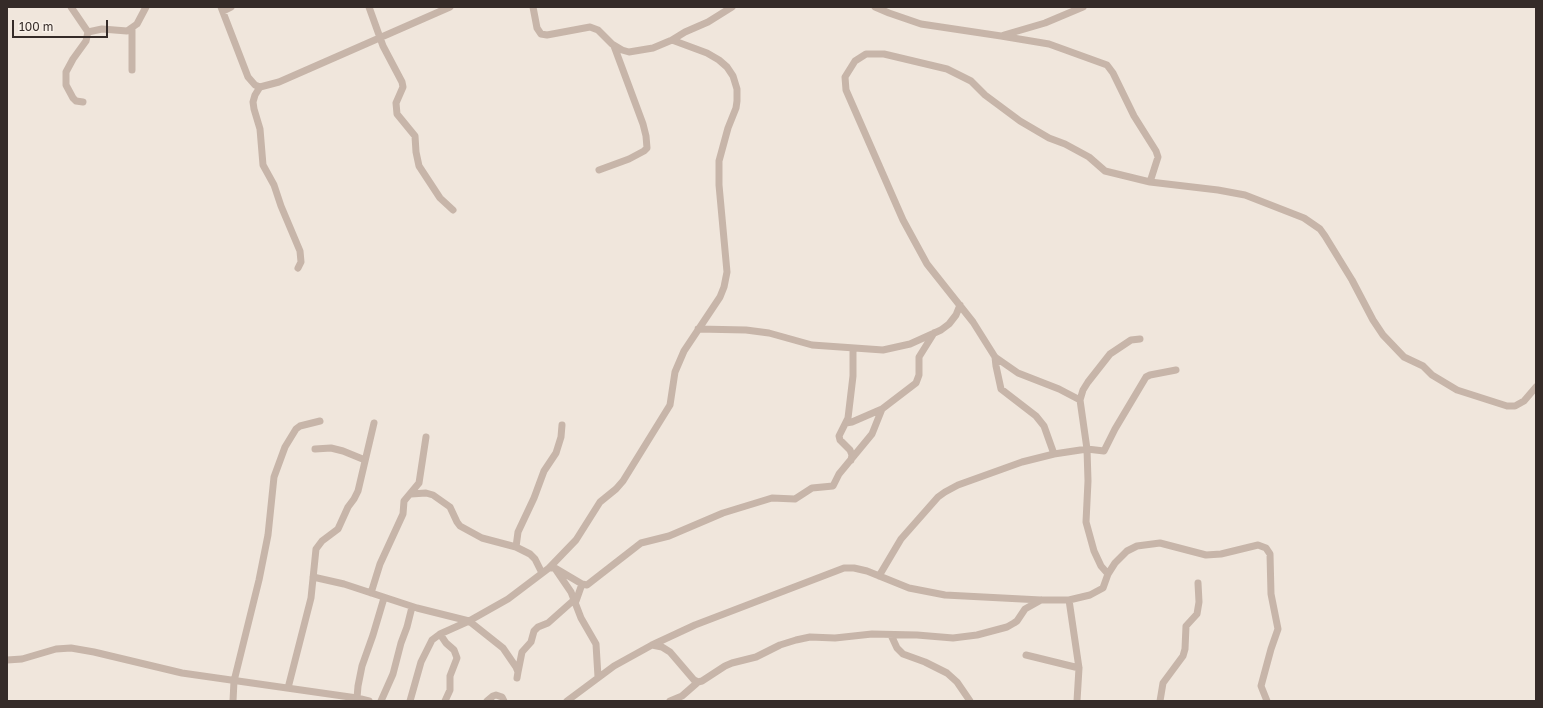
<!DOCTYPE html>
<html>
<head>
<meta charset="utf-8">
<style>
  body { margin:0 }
  #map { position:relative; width:1543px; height:708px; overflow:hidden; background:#f0e6dc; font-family:"Golos Text",sans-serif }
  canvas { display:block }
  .frame { position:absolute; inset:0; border:8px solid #352b28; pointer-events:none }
  .scale { position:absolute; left:12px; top:20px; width:96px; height:18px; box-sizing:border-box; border:2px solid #352b28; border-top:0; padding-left:5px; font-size:12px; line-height:14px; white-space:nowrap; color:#352b28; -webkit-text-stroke:3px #f8f0e8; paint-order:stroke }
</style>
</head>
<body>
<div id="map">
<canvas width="1543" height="708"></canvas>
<div class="frame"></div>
<div class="scale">100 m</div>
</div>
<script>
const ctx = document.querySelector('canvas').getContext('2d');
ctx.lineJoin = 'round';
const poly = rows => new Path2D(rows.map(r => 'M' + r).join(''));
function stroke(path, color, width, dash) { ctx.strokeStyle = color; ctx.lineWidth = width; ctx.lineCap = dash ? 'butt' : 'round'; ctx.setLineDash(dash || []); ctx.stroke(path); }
stroke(poly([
  [71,7,88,32,86,41,73,59,66,72,66,85,73,98,76,101,83,102],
  [221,7,248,77,255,85,260,87,279,82,450,7],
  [369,7,383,46,402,82,403,87,396,103,397,114,415,136,416,152,419,166,440,198,453,210],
  [533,7,537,28,541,34,547,35,590,27,598,30,612,44,622,50,629,52,653,48,672,40,685,32,708,22,732,7],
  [875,7,889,13,921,24,1001,36,1049,44,1107,65,1113,73,1134,116,1156,151,1158,157,1150,182],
  [223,11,231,7],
  [88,32,102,29,127,31,137,24,146,7],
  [1004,35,1045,23,1083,7],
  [132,70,132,28],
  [260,87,255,95,253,102,254,109,260,129,263,165,274,185,281,206,300,251,301,262,298,268],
  [599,170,629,159,644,151,647,148,646,136,643,124,614,46],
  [698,329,746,330,769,333,812,345,883,350,910,344,941,330,949,324,956,315,960,305],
  [995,357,996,366,1001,389,1036,416,1044,426,1054,454],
  [1080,400,1059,389,1018,373,995,357,973,322,927,264,903,220,846,90,845,77,855,61,866,54,884,54,947,69,971,81,985,95,1020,121,1049,138,1065,144,1089,157,1105,171,1150,182,1218,190,1245,195,1304,218,1320,229,1325,236,1352,280,1373,320,1383,335,1404,357,1423,366,1432,375,1457,390,1507,406,1515,406,1524,401,1536,387],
  [846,423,852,422,882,409,916,383,919,375,919,357,934,333],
  [315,449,331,448,343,451,365,460],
  [851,460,852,455,850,450,840,440,839,436,848,418,853,376,853,349],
  [411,494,426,493,433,495,450,507,457,522,460,526,482,538,516,547,530,554,535,559,542,573],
  [516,547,518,532,534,498,544,471,556,453,561,437,562,425],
  [549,568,555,568,582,584,587,585,641,543,669,536,723,513,772,498,795,499,812,488,833,486,839,474,872,434,882,409],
  [556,570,571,592,581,618,596,644,598,677],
  [1108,574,1101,566,1094,551,1086,522,1088,481,1087,449,1080,400,1083,390,1088,382,1110,354,1131,340,1140,339],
  [879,576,901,539,938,497,945,492,958,485,1022,462,1054,454,1087,449,1104,451,1115,429,1146,377,1150,375,1176,370],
  [313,577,344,584,417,608,469,621,503,648,516,667,518,672,517,678],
  [371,593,380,564,403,514,404,501,419,483,426,437],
  [1069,600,1079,668,1077,701],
  [576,601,582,584],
  [440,634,446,643,454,650,457,658,450,676,450,690,445,701],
  [891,635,897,648,903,654,925,662,947,673,957,682,970,701],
  [652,645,662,647,670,652,694,680,698,682,702,681,725,666,732,663,756,657,780,645,796,640,810,637,835,638,872,634,917,635,953,638,977,635,1007,627,1014,623,1017,621,1025,609,1041,600],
  [1026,655,1079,668],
  [7,660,22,659,56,649,71,648,94,652,182,673,357,698,369,701],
  [518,672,522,652,531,642,534,631,538,627,548,623,575,599],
  [288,688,311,598,316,549,322,541,338,529,348,507,354,499,358,491,374,423],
  [357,698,358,686,362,666,373,635,384,598],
  [233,701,234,681,259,580,268,535,274,477,285,447,296,429,300,426,320,421],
  [381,701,393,674,401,643,407,627,412,607],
  [410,701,421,662,432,640,440,634,469,621,508,599,549,568,576,540,600,502,616,489,623,481,670,405,675,372,684,351,720,297,724,287,727,272,719,185,719,161,728,128,736,108,737,101,737,89,733,76,727,67,719,60,707,53,672,40],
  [487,701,493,696,496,695,502,697,504,701],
  [567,701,614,666,652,645,695,625,844,568,854,568,867,571,909,588,945,595,1041,600,1069,600,1090,595,1103,588,1108,574,1115,563,1127,551,1137,546,1160,543,1206,555,1221,554,1258,545,1266,548,1270,554,1271,594,1278,629,1271,649,1261,686,1267,701],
  [670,701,682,696,698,682],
  [1160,701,1163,683,1183,656,1185,649,1186,626,1197,614,1199,602,1198,583]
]), '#c7b5a9', 7);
</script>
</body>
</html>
